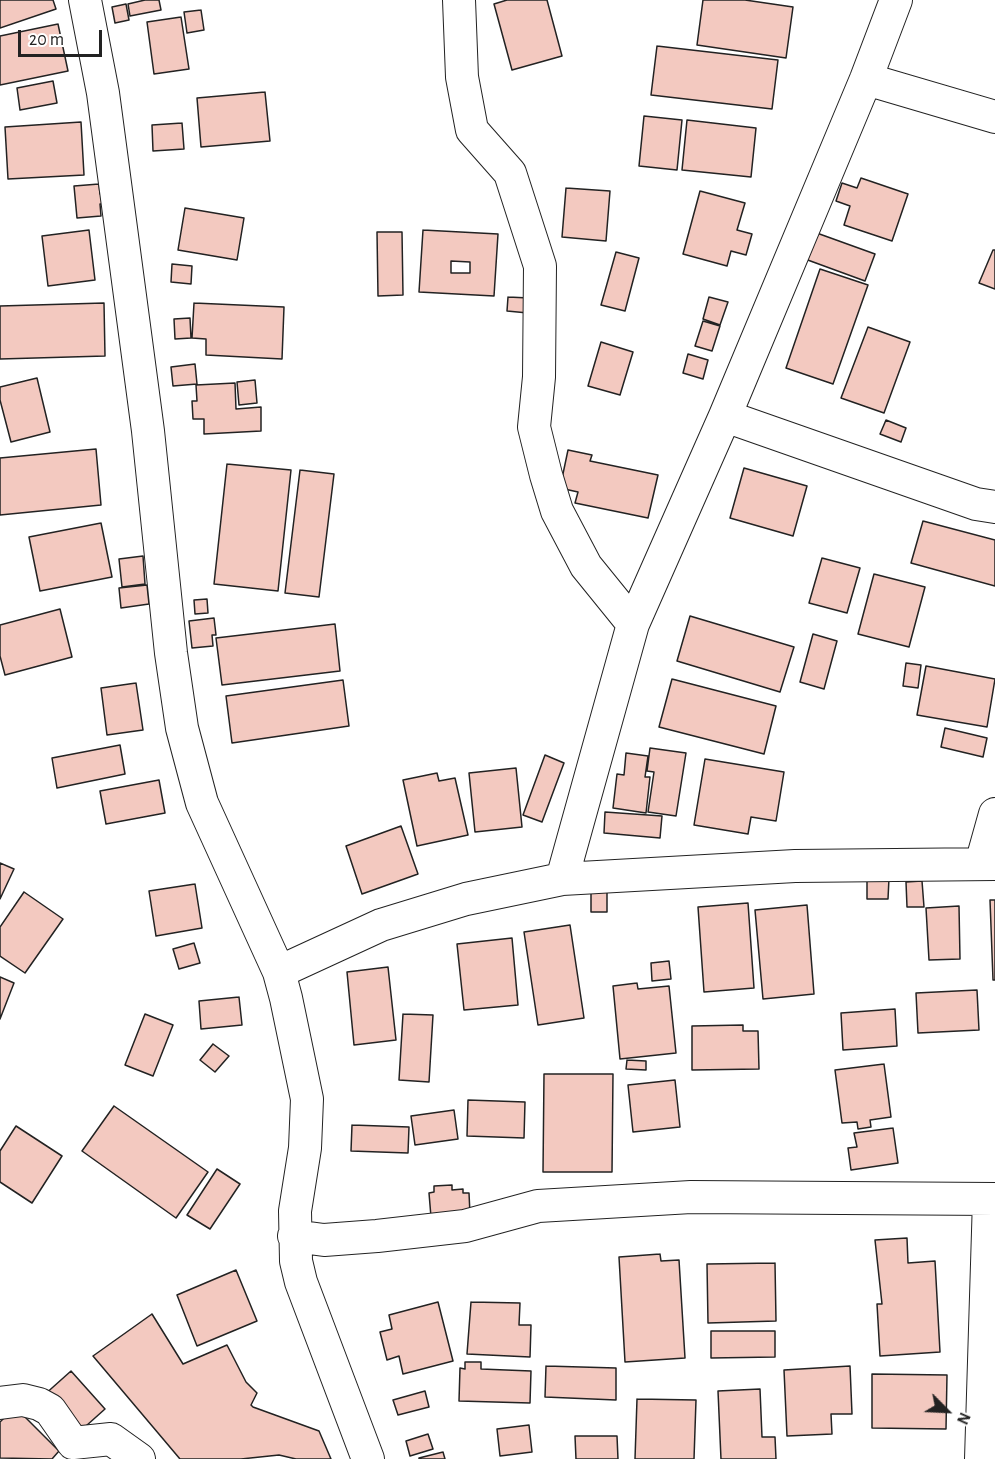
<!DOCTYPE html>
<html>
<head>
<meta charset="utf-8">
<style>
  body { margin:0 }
  #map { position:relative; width:995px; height:1459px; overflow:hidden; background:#fff; font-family:"Alegreya Sans",sans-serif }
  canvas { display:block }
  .north { position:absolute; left:917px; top:1381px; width:60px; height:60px; -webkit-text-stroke:4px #fff; paint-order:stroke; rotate:114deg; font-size:16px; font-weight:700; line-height:24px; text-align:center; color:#222 }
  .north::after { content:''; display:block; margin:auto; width:21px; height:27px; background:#222; clip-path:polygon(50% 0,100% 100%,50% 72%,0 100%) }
  .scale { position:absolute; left:18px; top:30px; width:84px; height:27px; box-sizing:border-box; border:3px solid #222; border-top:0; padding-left:8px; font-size:18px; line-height:21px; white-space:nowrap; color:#222; -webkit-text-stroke:4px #fff; paint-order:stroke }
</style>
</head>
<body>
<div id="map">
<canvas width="995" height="1459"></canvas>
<div class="north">N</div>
<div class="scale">20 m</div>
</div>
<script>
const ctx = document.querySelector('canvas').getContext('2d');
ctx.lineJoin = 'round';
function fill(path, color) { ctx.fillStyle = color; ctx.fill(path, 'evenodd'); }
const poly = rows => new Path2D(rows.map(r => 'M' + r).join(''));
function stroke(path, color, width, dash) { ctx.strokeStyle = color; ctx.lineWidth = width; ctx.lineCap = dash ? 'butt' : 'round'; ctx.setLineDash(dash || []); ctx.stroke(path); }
const building = poly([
  [0,0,53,0,56,9,0,28,0,0],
  [145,0,159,0,161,10,130,16,128,4,145,0],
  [507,0,547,0,562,56,512,70,494,4,507,0],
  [703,0,745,0,793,7,786,58,697,45,703,0],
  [126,4,129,20,115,23,112,7,126,4],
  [201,10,204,30,187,33,184,12,201,10],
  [181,17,189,69,154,74,147,22,181,17],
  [58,24,68,71,0,85,0,36,58,24],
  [657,46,778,60,772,109,651,95,657,46],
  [53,81,57,103,20,110,17,88,53,81],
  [265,92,270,141,201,147,197,98,265,92],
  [644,116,682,120,677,170,639,166,644,116],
  [687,120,756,128,751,177,682,170,687,120],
  [81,122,84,175,8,179,5,127,81,122],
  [182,123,184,149,153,151,152,125,182,123],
  [861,178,908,194,892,241,844,225,850,206,836,201,842,183,857,188,861,178],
  [99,184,100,194,105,194,106,204,100,204,101,216,77,218,74,186,99,184],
  [566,188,610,191,606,241,562,237,566,188],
  [700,191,745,203,737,230,752,234,746,255,731,251,727,266,683,254,700,191],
  [185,208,244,218,237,260,178,250,185,208],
  [89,230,95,280,48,286,42,236,89,230],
  [423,230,498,234,494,296,419,292,423,230],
  [451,261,470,262,470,273,451,273,451,261],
  [377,232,402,232,403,295,378,296,377,232],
  [814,232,875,254,865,281,805,259,814,232],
  [993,250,995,250,995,289,979,283,993,250],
  [616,252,639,258,625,311,601,305,616,252],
  [172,264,192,266,191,284,171,282,172,264],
  [820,269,868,285,833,384,786,368,820,269],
  [508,297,529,298,528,313,507,311,508,297],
  [709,297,728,302,720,325,703,319,709,297],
  [104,303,105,356,0,359,0,306,104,303],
  [194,303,284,307,282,359,206,355,206,339,192,338,194,303],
  [190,318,191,338,175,339,174,319,190,318],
  [703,321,720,326,712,351,695,346,703,321],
  [868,327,910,342,884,413,841,398,868,327],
  [601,342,633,352,620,395,588,386,601,342],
  [688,354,708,360,703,379,683,373,688,354],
  [195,364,197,384,173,386,171,367,195,364],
  [37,378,50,432,11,442,0,400,0,387,37,378],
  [255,380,257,403,239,405,237,382,255,380],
  [235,383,236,409,261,407,261,431,204,434,204,419,193,419,192,401,197,401,196,385,235,383],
  [886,420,906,428,901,442,880,434,886,420],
  [96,449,101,505,0,515,0,458,96,449],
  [568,450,592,455,590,461,658,475,648,518,575,503,578,492,560,488,568,450],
  [227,464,291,470,278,591,214,584,227,464],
  [744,468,807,486,793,536,730,518,744,468],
  [300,470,334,474,319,597,285,593,300,470],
  [923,521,995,540,995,586,911,563,923,521],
  [101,523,112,577,40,591,29,537,101,523],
  [143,556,145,584,122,587,119,559,143,556],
  [822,558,860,568,847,613,809,603,822,558],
  [874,574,925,587,909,647,858,634,874,574],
  [147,585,149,604,121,608,119,588,147,585],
  [207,599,208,613,195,614,194,600,207,599],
  [60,609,72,657,5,675,0,656,0,625,60,609],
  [690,616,794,647,780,692,677,661,690,616],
  [214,618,216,635,212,635,213,646,192,648,189,621,214,618],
  [335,624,340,671,222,685,216,638,335,624],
  [813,634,837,641,824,689,800,682,813,634],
  [906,663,921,665,918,688,903,686,906,663],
  [926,666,995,679,987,727,917,715,926,666],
  [672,679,776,706,764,754,659,727,672,679],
  [343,680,349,726,232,743,226,696,343,680],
  [136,683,143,730,107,735,101,688,136,683],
  [945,728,987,738,983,757,941,747,945,728],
  [120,745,125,774,57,788,52,758,120,745],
  [650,748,686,753,676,816,648,812,654,772,647,771,650,748],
  [626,753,648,756,645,777,650,777,646,813,613,808,617,774,624,775,626,753],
  [545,755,564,763,542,822,523,815,545,755],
  [705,759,784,772,776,821,751,817,748,834,694,825,705,759],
  [516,768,522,827,475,832,469,773,516,768],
  [437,773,439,781,455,778,468,835,417,846,403,780,437,773],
  [159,780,165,813,106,824,100,791,159,780],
  [605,812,662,816,660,838,604,833,605,812],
  [401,826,418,874,362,894,346,846,401,826],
  [0,863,14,869,0,899,0,863],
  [867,878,889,878,888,899,867,899,867,878],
  [922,881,924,907,907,907,906,882,922,881],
  [195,884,202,928,156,936,149,891,195,884],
  [591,888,607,888,607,912,591,912,591,888],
  [24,892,63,919,25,973,0,956,0,927,24,892],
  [990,900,995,900,995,980,993,980,990,900],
  [748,903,754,988,704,992,698,907,748,903],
  [807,905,814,994,763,999,755,910,807,905],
  [959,906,960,959,929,960,926,908,959,906],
  [570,925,584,1018,538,1025,524,932,570,925],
  [512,938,518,1005,464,1010,457,944,512,938],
  [194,943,200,963,179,969,173,949,194,943],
  [669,961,671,979,652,981,651,963,669,961],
  [388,967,396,1040,354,1045,347,972,388,967],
  [0,977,14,983,0,1019,0,977],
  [637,983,638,989,669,986,676,1053,620,1059,613,986,637,983],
  [977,990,979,1030,918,1033,916,993,977,990],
  [239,997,242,1025,201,1029,199,1001,239,997],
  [895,1009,897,1046,843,1050,841,1013,895,1009],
  [145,1014,173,1025,153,1076,125,1065,145,1014],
  [403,1014,433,1015,429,1082,399,1080,403,1014],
  [743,1025,743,1031,758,1031,759,1069,692,1070,692,1026,743,1025],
  [213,1044,229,1056,215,1072,200,1060,213,1044],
  [627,1060,646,1061,646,1070,626,1069,627,1060],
  [884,1064,891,1117,870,1120,871,1127,858,1129,857,1122,842,1123,835,1070,884,1064],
  [544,1074,613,1074,612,1172,543,1172,544,1074],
  [675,1080,680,1127,633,1132,628,1085,675,1080],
  [468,1100,525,1102,524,1138,467,1136,468,1100],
  [114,1106,208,1172,176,1218,82,1151,114,1106],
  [454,1110,458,1139,415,1145,411,1116,454,1110],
  [352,1125,409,1127,408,1153,351,1151,352,1125],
  [16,1126,62,1156,32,1203,0,1182,0,1151,16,1126],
  [893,1128,898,1163,851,1170,848,1148,857,1147,854,1133,893,1128],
  [217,1169,240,1184,210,1229,187,1215,217,1169],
  [452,1185,452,1190,463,1189,463,1193,469,1193,470,1214,431,1217,429,1193,434,1192,434,1186,452,1185],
  [907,1238,908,1263,935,1261,940,1352,880,1356,877,1304,882,1304,875,1240,907,1238],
  [660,1254,661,1261,679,1260,685,1358,625,1362,619,1257,660,1254],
  [775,1263,776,1321,708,1323,707,1264,775,1263],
  [236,1270,257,1321,197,1346,177,1295,236,1270],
  [438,1302,453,1361,403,1374,399,1356,387,1360,380,1332,392,1329,389,1315,438,1302],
  [471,1302,520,1303,519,1325,531,1325,530,1357,467,1354,471,1302],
  [152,1314,183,1364,227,1345,246,1382,257,1393,251,1405,253,1407,319,1431,331,1459,296,1459,279,1455,241,1459,180,1459,93,1356,152,1314],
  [711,1331,775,1331,775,1357,711,1358,711,1331],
  [465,1362,481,1362,481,1369,531,1371,530,1403,459,1401,460,1368,465,1369,465,1362],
  [546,1366,616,1368,616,1400,545,1397,546,1366],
  [850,1366,852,1414,831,1414,832,1434,787,1436,784,1370,850,1366],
  [71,1371,105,1409,77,1434,43,1396,71,1371],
  [872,1374,947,1375,946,1429,872,1428,872,1374],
  [760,1389,762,1437,775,1437,776,1459,721,1459,718,1391,760,1389],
  [425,1391,429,1407,398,1415,393,1400,425,1391],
  [637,1399,696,1400,694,1459,635,1459,637,1399],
  [15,1407,59,1451,52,1459,0,1458,0,1422,15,1407],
  [529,1425,532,1452,500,1456,497,1429,529,1425],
  [428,1434,433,1449,410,1456,406,1441,428,1434],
  [575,1436,617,1436,618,1459,576,1459,575,1436],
  [443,1452,445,1459,419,1459,419,1458,443,1452]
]);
fill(building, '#f3c9c0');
stroke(building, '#222', 1.5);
const minor = poly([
  [85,0,103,93,148,431,171,653,182,728,202,803,279,972,286,998,307,1099,305,1148,295,1211,296,1261,301,1282,368,1459],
  [459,0,462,77,472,130,510,173,540,266,539,377,534,427,546,475,557,511,586,566,633,624],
  [866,79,995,117],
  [725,416,976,504,995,507],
  [981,864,995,814],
  [562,879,633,624,725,416,866,79,896,0],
  [279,972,381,925,466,899,562,879,795,866,995,864],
  [294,1236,324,1240,377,1236,465,1226,538,1206,691,1197,995,1199],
  [0,1403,23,1400,39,1404,50,1410,73,1443,111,1439,139,1459],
  [981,1459,989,1199]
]);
stroke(minor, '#222', 34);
stroke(minor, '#fff', 32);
</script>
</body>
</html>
